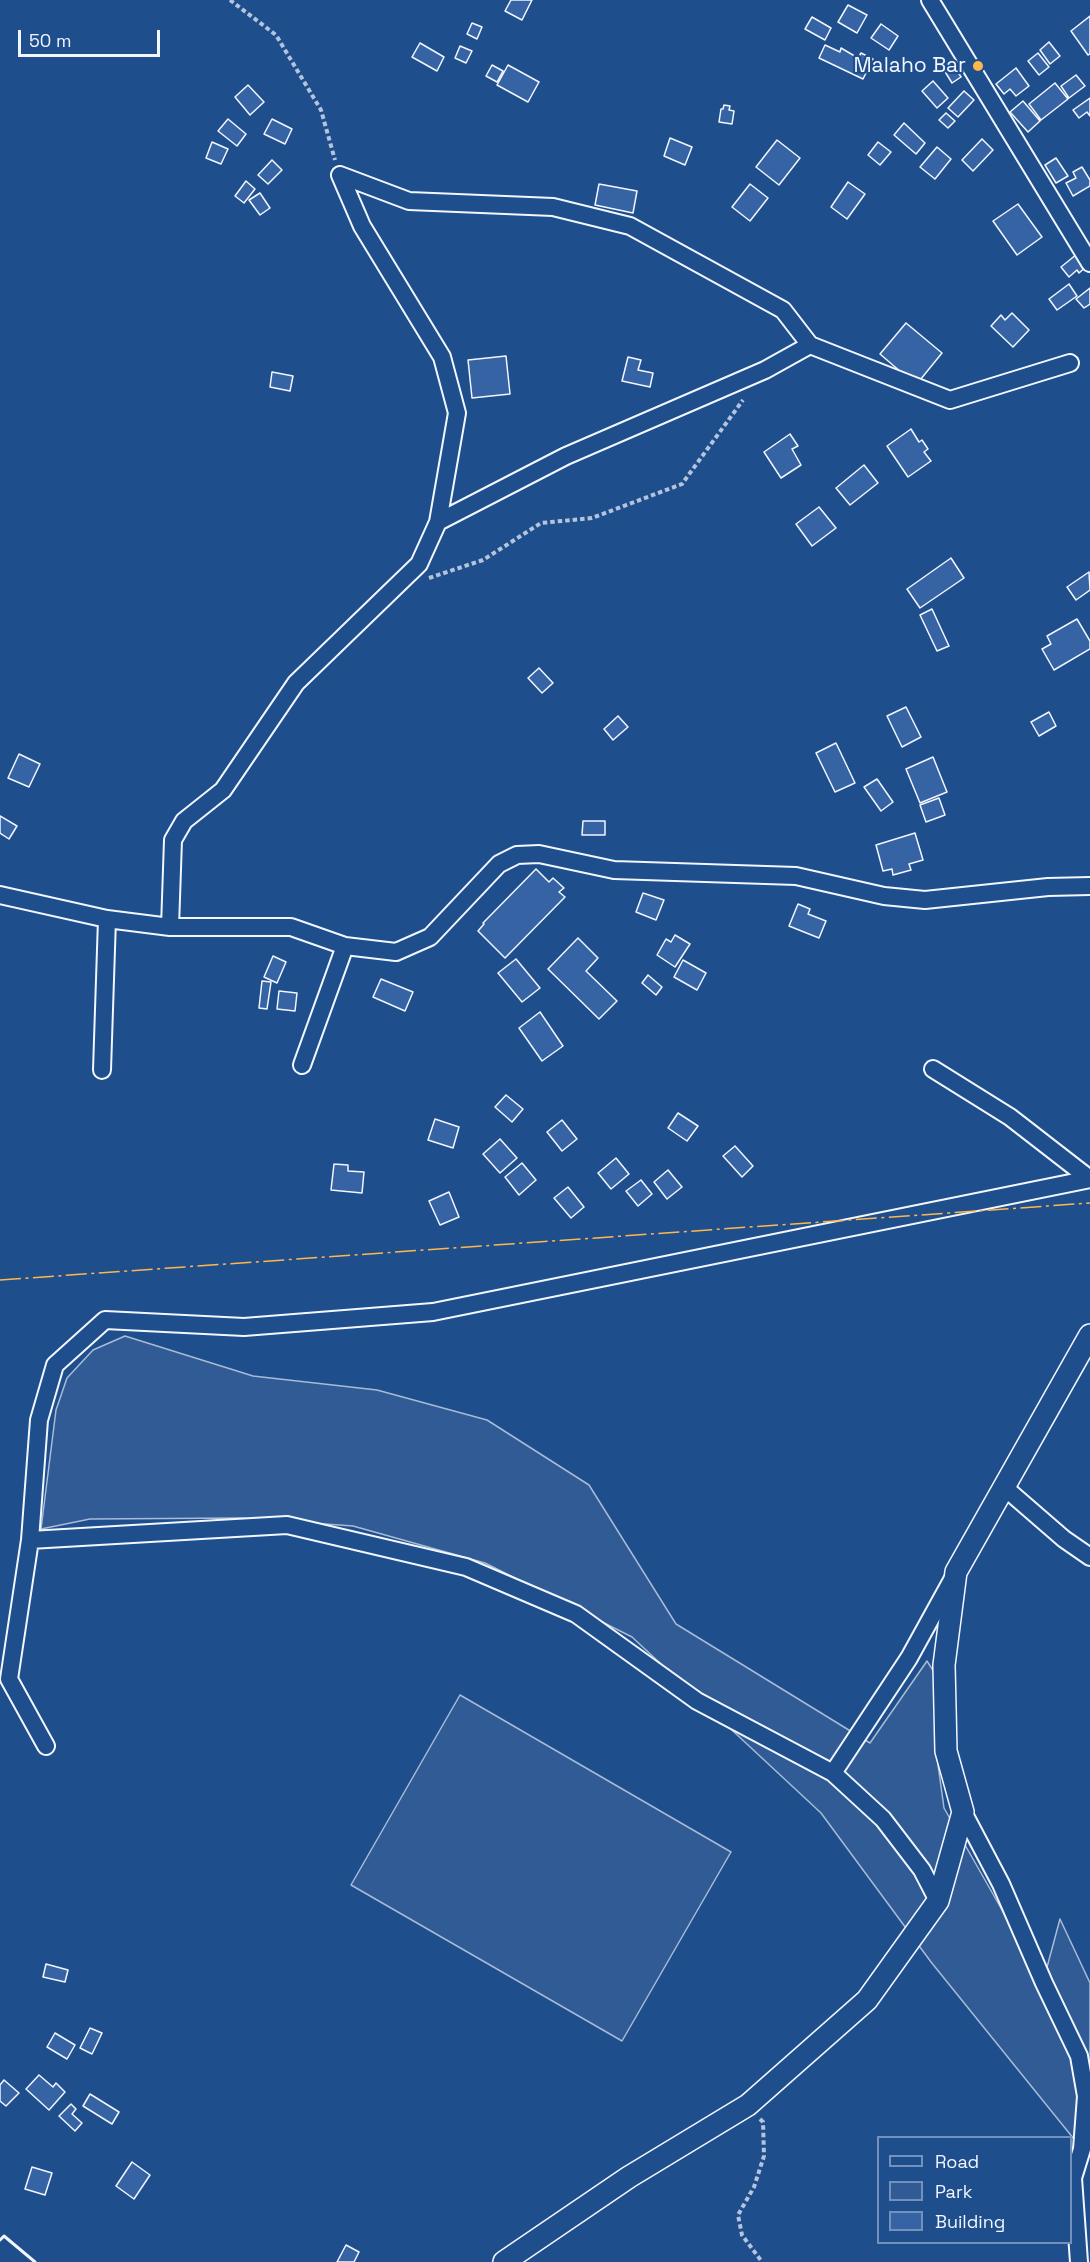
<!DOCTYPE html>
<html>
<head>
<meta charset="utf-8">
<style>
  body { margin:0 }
  #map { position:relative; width:1090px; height:2262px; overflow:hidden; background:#1f4e8c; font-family:"Space Grotesk",sans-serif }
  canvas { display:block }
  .legend { position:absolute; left:877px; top:2136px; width:195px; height:108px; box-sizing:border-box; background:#1f4e8c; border:2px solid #7391ba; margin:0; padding:8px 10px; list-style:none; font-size:18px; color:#f2f6ff }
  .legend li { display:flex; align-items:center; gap:12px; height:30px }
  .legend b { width:30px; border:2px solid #7391ba }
  .scale { position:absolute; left:18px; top:30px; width:142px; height:27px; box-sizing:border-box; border:3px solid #f2f6ff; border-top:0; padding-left:8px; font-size:18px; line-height:21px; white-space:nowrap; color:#f2f6ff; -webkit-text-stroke:4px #1f4e8c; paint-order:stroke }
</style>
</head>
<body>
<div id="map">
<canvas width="1090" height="2262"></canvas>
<ul class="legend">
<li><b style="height:8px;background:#1f4e8c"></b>Road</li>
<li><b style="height:16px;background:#305b95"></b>Park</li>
<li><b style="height:16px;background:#3563a3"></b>Building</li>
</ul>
<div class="scale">50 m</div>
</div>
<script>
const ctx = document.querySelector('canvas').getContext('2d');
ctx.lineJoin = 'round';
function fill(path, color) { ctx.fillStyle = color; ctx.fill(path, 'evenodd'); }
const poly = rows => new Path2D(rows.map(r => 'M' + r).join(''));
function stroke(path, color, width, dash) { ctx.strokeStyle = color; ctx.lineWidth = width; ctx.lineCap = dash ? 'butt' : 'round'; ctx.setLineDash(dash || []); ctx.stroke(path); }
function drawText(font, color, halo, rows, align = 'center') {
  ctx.font = font + ' "Space Grotesk",sans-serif'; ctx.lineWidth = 4.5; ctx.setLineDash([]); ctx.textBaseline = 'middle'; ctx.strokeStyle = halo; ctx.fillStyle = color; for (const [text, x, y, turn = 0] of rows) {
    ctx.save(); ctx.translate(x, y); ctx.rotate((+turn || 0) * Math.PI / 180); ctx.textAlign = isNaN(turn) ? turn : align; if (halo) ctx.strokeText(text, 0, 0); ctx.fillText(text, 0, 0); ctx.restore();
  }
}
const green = poly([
  [125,1336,253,1376,377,1390,487,1420,589,1485,676,1624,870,1743,927,1661,936,1675,935,1743,944,1808,1043,1982,1060,1919,1090,1983,1090,2065,1082,2149,931,1962,821,1813,632,1637,485,1563,353,1526,240,1518,90,1519,41,1529,56,1410,67,1378,93,1350,125,1336],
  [460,1695,731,1852,622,2041,351,1885,460,1695]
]);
fill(green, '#305b95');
stroke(green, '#a8bbd7', 1.5);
const building = poly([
  [511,0,532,0,522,20,505,11,511,0],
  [848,5,867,15,857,33,838,22,848,5],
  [1090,16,1090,54,1088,55,1071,31,1090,16],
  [812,17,831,28,825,40,805,29,812,17],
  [472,23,482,27,477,39,467,34,472,23],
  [881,24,898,36,889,50,871,38,881,24],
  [1049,42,1060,56,1050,64,1040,50,1049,42],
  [420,43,444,57,437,71,412,57,420,43],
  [825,45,840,52,841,48,858,58,861,53,873,59,863,79,819,58,825,45],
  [460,46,472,51,466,63,455,58,460,46],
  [1038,53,1049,67,1039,75,1028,61,1038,53],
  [953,64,961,77,952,83,944,70,953,64],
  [492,65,503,71,497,82,486,76,492,65],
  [508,65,539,82,528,102,497,85,508,65],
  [1016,68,1029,86,1016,96,1010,89,1004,94,996,84,1016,68],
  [1076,75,1085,86,1069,98,1061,86,1076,75],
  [933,81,948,98,937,108,922,91,933,81],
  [1055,83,1068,99,1041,120,1029,104,1055,83],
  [248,85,264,102,250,115,235,97,248,85],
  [964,91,974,100,958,117,948,108,964,91],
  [1090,98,1090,116,1087,112,1079,118,1073,110,1090,98],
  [1023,101,1040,121,1028,132,1010,112,1023,101],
  [724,105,730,106,729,110,734,111,732,124,719,122,721,109,723,109,724,105],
  [946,113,955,121,948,128,939,120,946,113],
  [228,119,246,134,237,146,218,131,228,119],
  [272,119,292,129,285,144,264,134,272,119],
  [904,123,925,143,916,154,894,135,904,123],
  [670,138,692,147,685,165,664,156,670,138],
  [982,139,993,150,973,171,962,160,982,139],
  [777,140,800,158,779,185,756,167,777,140],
  [212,142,228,149,221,164,206,158,212,142],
  [878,142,891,152,880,165,868,155,878,142],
  [937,147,951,159,935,179,920,167,937,147],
  [1056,158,1068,176,1056,183,1045,165,1056,158],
  [272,160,282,170,268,184,258,175,272,160],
  [1082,167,1090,180,1090,186,1073,196,1066,183,1076,178,1073,172,1082,167],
  [246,181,255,189,244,203,235,196,246,181],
  [848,182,865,194,847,219,831,207,848,182],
  [599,184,637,191,633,213,595,205,599,184],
  [750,184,768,198,750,221,732,207,750,184],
  [260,193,270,208,260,215,249,200,260,193],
  [1018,204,1042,237,1017,255,993,221,1018,204],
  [1077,254,1087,266,1079,273,1077,270,1069,277,1061,267,1077,254],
  [1069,284,1077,296,1057,310,1049,299,1069,284],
  [1090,288,1090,304,1084,308,1076,299,1090,288],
  [1012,313,1029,330,1013,347,991,326,1001,315,1005,320,1012,313],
  [906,323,942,353,916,385,880,354,906,323],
  [506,356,510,394,472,398,468,360,506,356],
  [628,357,641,360,638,370,653,373,650,387,622,381,628,357],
  [272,372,293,376,290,391,270,387,272,372],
  [911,429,919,442,922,440,928,449,924,452,931,461,908,477,887,446,911,429],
  [790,434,798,446,792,449,801,465,781,478,764,452,790,434],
  [864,465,878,483,850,505,836,488,864,465],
  [819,507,836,528,812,546,796,524,819,507],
  [951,558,964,578,920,608,907,589,951,558],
  [1089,572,1090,590,1076,600,1067,587,1089,572],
  [932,609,949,646,937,651,920,615,932,609],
  [1077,619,1090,641,1090,649,1054,670,1042,649,1051,644,1047,636,1077,619],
  [539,668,553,683,542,693,528,678,539,668],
  [906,707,921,737,902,747,887,716,906,707],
  [1049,712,1056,726,1039,736,1031,722,1049,712],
  [618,716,628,727,613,740,604,729,618,716],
  [836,743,855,783,835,792,816,753,836,743],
  [19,754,40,764,29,787,8,778,19,754],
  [933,757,947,792,920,803,906,769,933,757],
  [877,779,893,802,881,811,864,787,877,779],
  [939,798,945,815,926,822,920,805,939,798],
  [0,816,17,826,9,839,0,833,0,816],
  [583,821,605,821,605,835,582,835,583,821],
  [915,833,923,860,909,864,911,870,893,875,892,869,883,871,876,845,915,833],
  [536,869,549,882,553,878,564,888,559,892,565,897,505,958,478,931,484,924,483,923,536,869],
  [643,893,664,900,656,920,636,912,643,893],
  [798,904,810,909,808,914,826,921,819,938,789,926,798,904],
  [675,935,690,944,675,967,657,955,666,939,671,942,675,935],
  [578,938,598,958,586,971,617,1001,599,1019,548,969,578,938],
  [273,956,286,962,277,983,264,977,273,956],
  [516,959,540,988,522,1002,498,973,516,959],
  [683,960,706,973,697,990,674,977,683,960],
  [648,975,662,987,656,995,642,983,648,975],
  [381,979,413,992,405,1011,373,997,381,979],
  [262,981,271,982,267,1009,259,1008,262,981],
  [279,991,297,993,295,1011,277,1009,279,991],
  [540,1012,563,1046,542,1061,519,1028,540,1012],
  [506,1095,523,1109,512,1122,495,1107,506,1095],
  [678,1113,698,1126,687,1141,668,1128,678,1113],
  [435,1119,459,1127,453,1148,428,1140,435,1119],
  [562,1120,577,1139,562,1151,547,1132,562,1120],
  [500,1139,517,1158,500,1173,483,1154,500,1139],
  [735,1146,753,1166,742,1177,723,1156,735,1146],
  [616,1158,629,1174,611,1189,598,1173,616,1158],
  [522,1163,536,1180,519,1195,505,1177,522,1163],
  [334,1164,348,1165,348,1171,364,1172,362,1193,331,1190,334,1164],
  [668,1170,682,1187,667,1199,654,1182,668,1170],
  [641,1180,652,1194,638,1206,626,1191,641,1180],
  [568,1187,584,1207,571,1218,554,1198,568,1187],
  [449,1192,459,1217,440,1225,429,1201,449,1192],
  [46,1964,68,1970,65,1982,43,1977,46,1964],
  [90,2028,102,2033,92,2054,80,2048,90,2028],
  [55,2033,75,2045,67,2059,47,2047,55,2033],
  [39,2075,53,2087,56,2083,65,2092,49,2110,26,2089,39,2075],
  [4,2080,19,2093,6,2106,0,2101,0,2085,4,2080],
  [90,2094,119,2112,112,2124,83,2106,90,2094],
  [71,2104,76,2109,72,2114,82,2123,75,2131,59,2116,71,2104],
  [132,2162,150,2175,134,2199,116,2186,132,2162],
  [32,2167,52,2173,45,2195,25,2189,32,2167],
  [346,2245,359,2252,354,2262,337,2262,346,2245]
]);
fill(building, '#3563a3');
stroke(building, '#f2f6ff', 1.5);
const minor = poly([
  [930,0,1090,263],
  [340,175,409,201,553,207,630,226,783,310,810,345],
  [340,175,362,226,442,357,457,413,438,522],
  [0,895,107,919,170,927,291,927,345,946,396,952,430,937,499,864,517,855,539,854,614,870,796,876,884,896,925,900,1048,887,1090,886],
  [170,927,173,840,184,821,223,790,296,683,419,564,438,522,566,456,765,370,810,345,950,400,1070,363],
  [302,1065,345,946],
  [933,1069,1010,1117,1090,1179],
  [102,1070,107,919],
  [1004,1487,1064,1539,1090,1557],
  [30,1540,287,1525,466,1567,576,1614,697,1701,833,1773,883,1819,922,1870,938,1901],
  [46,1746,9,1679,30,1540,39,1420,55,1365,105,1320,244,1327,433,1312,1090,1179],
  [833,1773,909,1658,952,1580],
  [963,1812,1001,1884,1044,1983,1079,2056,1086,2096,1082,2149,1073,2178,1079,2262]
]);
const tertiary = poly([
  [504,2262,629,2177,748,2105,867,2000,938,1901,963,1812,946,1751,944,1665,956,1572,1090,1335]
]);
stroke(minor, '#f2f6ff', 20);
stroke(tertiary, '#f2f6ff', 24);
stroke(poly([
  [230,0,276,35,321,110,335,160],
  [429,578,483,560,541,523,592,518,682,484,743,400],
  [760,2119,763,2122,764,2156,754,2187,738,2215,742,2235,762,2262]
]), '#b3c4dc', 4, [4.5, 3]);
stroke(minor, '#1f4e8c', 16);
stroke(tertiary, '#1f4e8c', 21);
stroke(poly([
  [0,2240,4,2236,35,2262]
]), '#f2f6ff', 3);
stroke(poly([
  [0,1280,1090,1203]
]), '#ffb74d', 1.5, [21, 4.5, 3, 4.5]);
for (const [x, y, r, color] of [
  [978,66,6,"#ffb74d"]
]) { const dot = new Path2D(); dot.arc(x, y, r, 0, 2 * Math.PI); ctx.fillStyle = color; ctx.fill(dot); stroke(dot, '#1f4e8c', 2); }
drawText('21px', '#f2f6ff', '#1f4e8c', [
  ["Malaho Bar",966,66]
], 'right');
</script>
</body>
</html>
